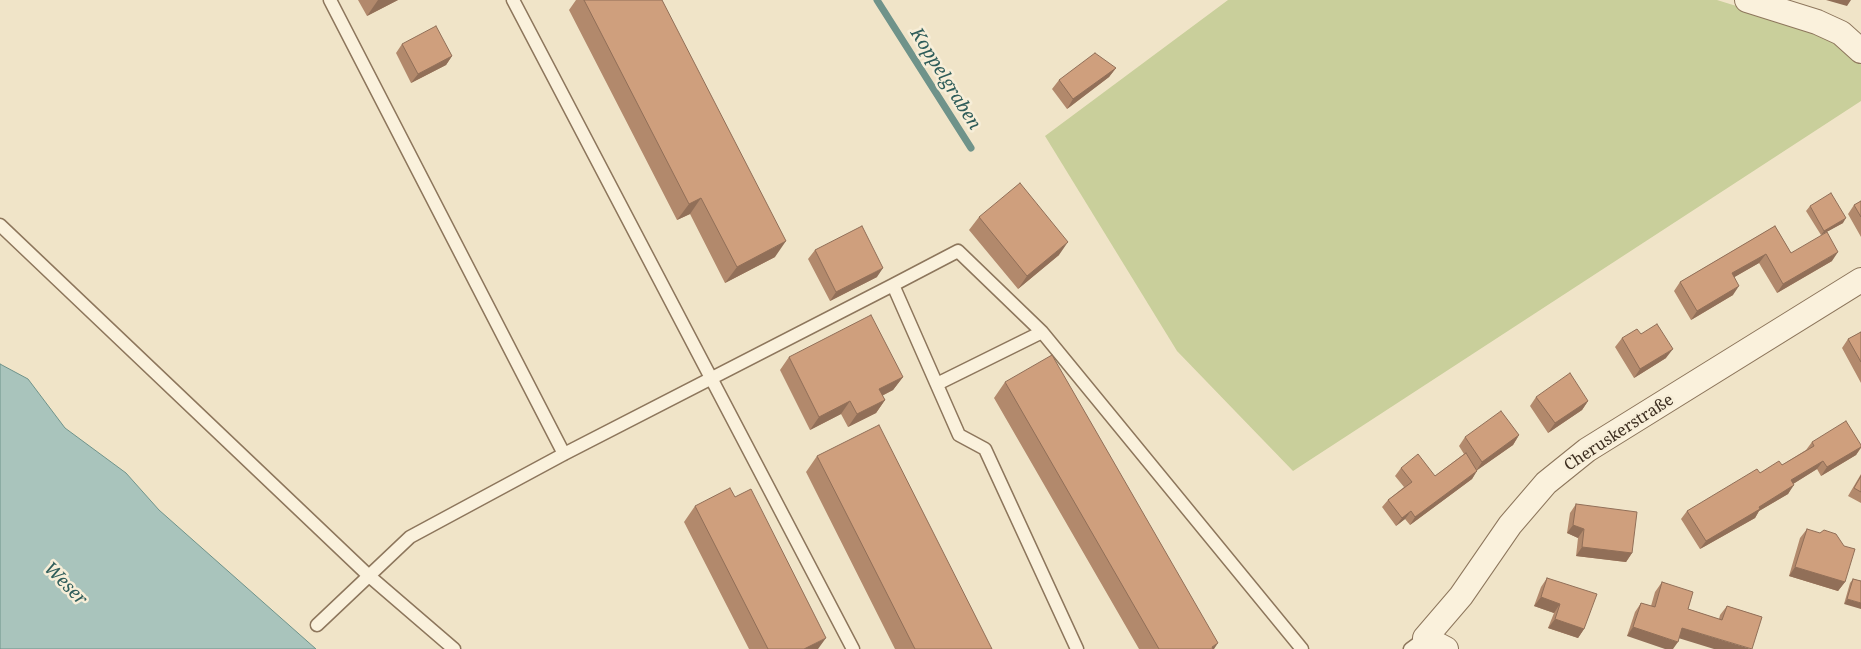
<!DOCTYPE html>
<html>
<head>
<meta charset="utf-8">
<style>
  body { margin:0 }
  canvas { display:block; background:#f0e4c8 }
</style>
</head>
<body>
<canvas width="1861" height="649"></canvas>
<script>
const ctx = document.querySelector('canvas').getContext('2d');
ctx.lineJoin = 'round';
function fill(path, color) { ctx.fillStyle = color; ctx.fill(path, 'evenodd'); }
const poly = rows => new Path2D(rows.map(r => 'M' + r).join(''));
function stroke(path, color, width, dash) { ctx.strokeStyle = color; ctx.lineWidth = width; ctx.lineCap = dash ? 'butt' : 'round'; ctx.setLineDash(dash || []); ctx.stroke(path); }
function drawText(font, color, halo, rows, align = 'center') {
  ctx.font = font + ' "Noto Serif",serif'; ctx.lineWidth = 5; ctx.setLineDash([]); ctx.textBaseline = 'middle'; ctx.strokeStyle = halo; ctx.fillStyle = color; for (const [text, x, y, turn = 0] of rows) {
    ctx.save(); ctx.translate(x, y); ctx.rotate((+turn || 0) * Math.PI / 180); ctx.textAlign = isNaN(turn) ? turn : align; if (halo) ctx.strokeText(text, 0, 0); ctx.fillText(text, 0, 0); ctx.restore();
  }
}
fill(poly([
  [1228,0,1717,0,1846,40,1861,59,1861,101,1293,471,1177,351,1045,136]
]), '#c9cf9b');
const water = poly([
  [0,364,28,379,65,428,126,473,159,510,316,649,0,649,0,364]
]);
fill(water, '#a9c4bc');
stroke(water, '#6f938a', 1);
stroke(poly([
  [877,0,971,148]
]), '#6f938a', 7);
const service = poly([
  [330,0,564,454],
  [513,0,853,649],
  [0,225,368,575,454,649],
  [893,285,958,251,1042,332,1302,649],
  [937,384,1042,332],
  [317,625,410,537,564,454,893,285,959,435,985,449,1077,649],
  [1410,649,1425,638]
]);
const minor = poly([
  [1747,0,1817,22,1841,33,1861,51],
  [1446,649,1425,638,1461,596,1510,525,1546,483,1587,450,1861,280]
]);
stroke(service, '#8d765c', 15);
stroke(minor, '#8d765c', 26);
stroke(service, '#faf1dc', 12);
stroke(minor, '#faf1dc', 24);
fill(poly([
  [358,0,398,0,367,16],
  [576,0,662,0,775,257,725,283,690,214,677,220,569,10],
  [402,44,452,56,446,65,411,83,396,53],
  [1116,68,1109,77,1067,109,1052,89,1059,80],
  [1861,201,1861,237,1848,214,1854,205],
  [1810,206,1843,223,1821,235,1806,211],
  [979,217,1059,255,1018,289,969,230],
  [1775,226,1791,253,1832,261,1777,293,1759,263,1734,277,1733,295,1691,320,1674,291,1680,282],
  [815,250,877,277,830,301,808,259],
  [1861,332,1861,383,1842,348,1848,339],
  [1641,334,1666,358,1634,378,1615,347,1622,338],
  [789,357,903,377,893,390,882,396,885,400,876,413,848,427,841,414,810,430,780,370],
  [1005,382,1214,649,1139,649,994,398],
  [1536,397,1588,401,1582,410,1548,433,1530,406],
  [1519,435,1513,445,1477,470,1472,479,1410,525,1405,519,1396,526,1382,507,1388,500,1404,487,1395,476,1401,468,1435,476,1464,454,1459,446,1465,437],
  [1812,442,1861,445,1861,448,1856,455,1821,476,1817,469,1793,484,1788,494,1759,511,1755,518,1700,549,1681,519,1687,511,1760,473,1782,465,1806,450],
  [817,456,992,649,895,649,806,472],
  [1861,474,1861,503,1848,496],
  [1576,504,1632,553,1626,562,1576,556,1578,538,1567,533,1570,513],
  [695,506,818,649,749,649,684,522],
  [1807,529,1845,582,1838,591,1789,576,1800,538],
  [1547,578,1584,629,1578,638,1548,628,1554,613,1534,606,1541,587],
  [1853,579,1861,581,1844,604,1850,583],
  [1662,582,1688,609,1719,619,1720,615,1727,606,1762,617,1679,638,1627,636,1635,612,1641,603,1651,606,1655,592]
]), '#b2896c');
fill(poly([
  [378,0,398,0,367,16],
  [1826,0,1851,0,1847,6],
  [452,56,446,65,411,83,418,74],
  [1116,68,1109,77,1067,109,1073,99],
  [701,198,690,214,677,220,689,204],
  [1846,218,1843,223,1821,235,1824,231],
  [786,241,775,257,725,283,737,267],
  [1068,242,1059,255,1018,289,1027,276],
  [1838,252,1832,261,1777,293,1783,284],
  [1766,254,1759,263,1726,282,1732,273],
  [883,268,877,277,830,301,836,292],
  [1739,286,1733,295,1691,320,1697,311],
  [1673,349,1666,358,1634,378,1640,369],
  [903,377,893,390,869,402,879,389],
  [885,400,876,413,848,427,857,414],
  [850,401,841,414,810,430,819,417],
  [1588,401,1582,410,1548,433,1555,423],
  [1519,435,1513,445,1476,471,1482,462],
  [1861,447,1856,455,1821,476,1827,467],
  [1823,461,1817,469,1785,489,1791,480],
  [1477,471,1472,479,1410,525,1415,517],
  [1794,485,1788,494,1759,511,1755,518,1700,549,1706,541,1759,507],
  [1411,511,1405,519,1396,526,1402,518],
  [1573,525,1584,529,1578,538,1567,533],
  [1582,547,1632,553,1626,562,1576,556],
  [1795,567,1845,582,1838,591,1789,576],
  [1541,597,1560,604,1554,613,1534,606],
  [1847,599,1861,603,1861,609,1844,604],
  [1555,619,1584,629,1578,638,1548,628],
  [1633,627,1678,642,1673,649,1665,649,1627,636],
  [1682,628,1751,649,1714,649,1675,637],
  [826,638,818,649,804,649],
  [1218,643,1214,649,1211,649,1212,647]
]), '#916f58');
const building = poly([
  [584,0,662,0,786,241,737,267,701,198,689,204,584,0],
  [436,26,452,56,418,74,402,44,436,26],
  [1095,53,1116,68,1073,99,1059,80,1095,53],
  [1020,183,1068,242,1027,276,979,217,1020,183],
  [1831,193,1846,218,1824,231,1810,206,1831,193],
  [1861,201,1861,217,1854,205,1861,201],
  [862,226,883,268,836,292,815,250,862,226],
  [1775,226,1791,253,1827,232,1838,252,1783,284,1766,254,1732,273,1739,286,1697,311,1680,282,1775,226],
  [871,315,903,377,879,389,885,400,857,414,850,401,819,417,789,357,871,315],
  [1657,324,1673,349,1640,369,1622,338,1637,329,1641,334,1657,324],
  [1861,332,1861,362,1848,339,1861,332],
  [1052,355,1218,643,1212,647,1213,649,1159,649,1005,382,1052,355],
  [1570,373,1588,401,1555,423,1536,397,1570,373],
  [1501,411,1519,435,1482,462,1465,437,1501,411],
  [1846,421,1861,445,1861,447,1827,467,1823,461,1791,480,1794,485,1759,507,1760,509,1706,541,1687,511,1757,469,1760,473,1779,461,1782,465,1814,446,1812,442,1846,421],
  [879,425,992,649,915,649,817,456,879,425],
  [1466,453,1477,471,1415,517,1411,511,1402,518,1388,500,1412,482,1401,468,1418,454,1435,476,1466,453],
  [1861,476,1861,492,1854,488,1861,476],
  [730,488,735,497,751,489,826,638,804,649,768,649,695,506,730,488],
  [1576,504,1637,512,1632,553,1582,547,1584,529,1573,525,1576,504],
  [1807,529,1820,533,1824,530,1836,534,1844,546,1855,549,1845,582,1795,567,1807,529],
  [1547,578,1597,594,1584,629,1555,619,1560,604,1541,597,1547,578],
  [1853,579,1861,581,1861,603,1847,599,1853,579],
  [1662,582,1693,592,1688,609,1722,620,1727,606,1762,617,1752,649,1682,628,1678,642,1633,627,1641,603,1655,607,1662,582]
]);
fill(building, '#cf9f7d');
stroke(building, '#916f58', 1);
drawText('16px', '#3d2e20', '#f7eed8', [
  ["Cheruskerstraße",1619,433,-33]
]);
drawText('italic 18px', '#2f5d5a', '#f7eed8', [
  ["Koppelgraben",945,79,58],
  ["Weser",65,584,45]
]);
</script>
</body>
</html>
